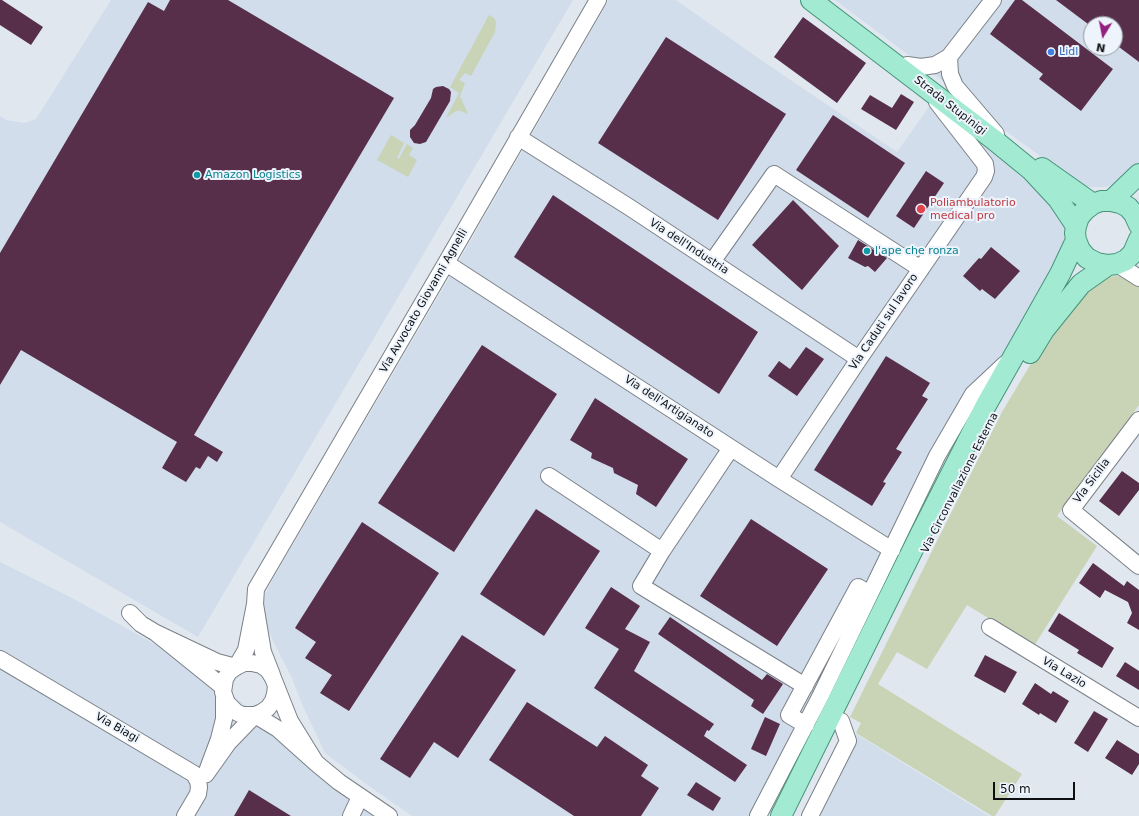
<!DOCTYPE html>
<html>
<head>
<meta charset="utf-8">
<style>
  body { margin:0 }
  #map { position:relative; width:1139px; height:816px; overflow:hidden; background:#e0e7ef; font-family:"DejaVu Sans",sans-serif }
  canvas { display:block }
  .north { position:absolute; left:1083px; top:16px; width:40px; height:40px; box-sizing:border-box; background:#eef4fc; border:1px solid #94989e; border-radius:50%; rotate:190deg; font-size:11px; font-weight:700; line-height:16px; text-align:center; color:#0d0f11 }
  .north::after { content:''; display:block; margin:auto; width:14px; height:18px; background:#93207f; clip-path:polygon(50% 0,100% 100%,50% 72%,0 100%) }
  .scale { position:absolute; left:993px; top:782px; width:82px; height:18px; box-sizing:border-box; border:2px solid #0d0f11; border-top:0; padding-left:5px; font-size:12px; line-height:14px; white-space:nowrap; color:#0d0f11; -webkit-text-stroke:3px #eef4fc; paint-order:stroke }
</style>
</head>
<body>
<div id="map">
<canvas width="1139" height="816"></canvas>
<div class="north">N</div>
<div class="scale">50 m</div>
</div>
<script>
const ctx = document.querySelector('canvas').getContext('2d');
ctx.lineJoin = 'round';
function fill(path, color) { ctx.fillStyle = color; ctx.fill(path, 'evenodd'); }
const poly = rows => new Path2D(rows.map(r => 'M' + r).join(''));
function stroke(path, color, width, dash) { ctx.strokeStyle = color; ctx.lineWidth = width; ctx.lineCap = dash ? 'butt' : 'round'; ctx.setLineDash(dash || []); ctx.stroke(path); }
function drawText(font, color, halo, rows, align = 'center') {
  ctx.font = font + ' "DejaVu Sans",sans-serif'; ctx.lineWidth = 4; ctx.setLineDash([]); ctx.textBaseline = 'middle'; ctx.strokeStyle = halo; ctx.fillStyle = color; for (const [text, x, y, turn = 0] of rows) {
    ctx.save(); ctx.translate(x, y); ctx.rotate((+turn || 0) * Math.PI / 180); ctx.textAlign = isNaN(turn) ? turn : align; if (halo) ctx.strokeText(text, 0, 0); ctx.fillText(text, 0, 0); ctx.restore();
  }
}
fill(poly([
  [111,0,573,0,198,637,0,522,0,116,6,120,24,123,36,119],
  [609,0,676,0,761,60,897,152,931,104,1022,172,1062,215,1066,227,1062,251,1004,353,969,391,887,548,752,816,412,816,369,786,325,753,302,704,292,678,272,639,264,618,263,599,274,577,455,268],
  [835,0,1139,0,1139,163,1118,183,1104,187,1086,187,1080,185,999,126,930,71],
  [1091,24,1115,24,1115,48,1091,48],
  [0,562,74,599,194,666,271,725,380,816,0,816],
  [856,734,989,816,815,816]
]), '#d1ddeb');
fill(poly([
  [489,15,494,18,496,22,495,32,471,76,465,73,459,80,465,83,460,96,468,114,461,111,456,111,446,118,459,93,450,87],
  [391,135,404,143,397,158,399,159,407,144,413,148,409,155,417,160,408,177,377,160],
  [1117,276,1127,277,1139,282,1139,405,1057,516,1097,546,1034,646,967,605,927,669,897,652,878,684,1022,774,995,816,992,816,856,733,861,723,850,717,938,539,1002,412,1051,330,1086,289,1106,277]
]), '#c8d4b5');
fill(poly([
  [0,0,2,0,43,27,31,45,0,25],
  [170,0,228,0,394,98,194,435,223,452,217,462,208,456,200,469,196,467,186,482,162,468,177,442,21,350,0,385,0,253,148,2,164,11],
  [1015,0,1022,0,1113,69,1081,111,1039,79,1043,74,990,34],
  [1056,0,1139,0,1139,62,1115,44,1115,24,1088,24],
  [803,17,866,63,837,103,774,57],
  [666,37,786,114,718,220,598,143],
  [443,86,449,89,451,92,450,101,426,142,420,144,414,143,410,137,410,130,415,125,431,98,433,89,436,87],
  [901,94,914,102,896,130,861,109,870,95,892,108],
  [833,115,905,163,868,218,796,170],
  [926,171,944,183,914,228,896,216],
  [553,195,758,332,719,394,514,257],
  [793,200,839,246,802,290,752,245],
  [858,240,887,258,875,272,868,266,865,267,848,258],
  [991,247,1020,271,995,299,982,289,980,291,963,276,979,258,981,259],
  [482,345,557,394,454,552,378,503],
  [806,347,824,359,797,396,768,376,779,361,790,369],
  [886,356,930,383,922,396,928,399,896,449,902,452,883,482,886,483,872,506,814,470],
  [595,398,688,459,656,507,636,494,638,485,614,473,613,468,591,458,592,453,570,440],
  [1122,471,1139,483,1139,490,1119,516,1099,501],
  [536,509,600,551,544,636,480,594],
  [751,519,828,569,777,646,700,596],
  [362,522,439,573,349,711,320,693,332,675,305,658,316,642,295,628],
  [1093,563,1124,586,1127,581,1139,590,1139,630,1127,623,1132,613,1128,602,1105,590,1100,598,1079,583],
  [611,587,640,606,625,629,650,642,634,671,714,724,709,731,707,730,704,736,747,765,735,782,594,688,619,649,585,628],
  [1059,613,1114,648,1102,668,1077,653,1079,650,1048,631],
  [670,617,762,680,767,674,783,684,763,714,751,706,754,700,658,634],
  [462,635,516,670,458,758,434,742,410,778,380,759],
  [985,655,1017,672,1005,693,974,676],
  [1125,662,1139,671,1139,690,1116,676],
  [1035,683,1051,694,1053,691,1069,701,1056,723,1040,713,1039,715,1022,704],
  [527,702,597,747,605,736,648,765,641,776,659,788,641,816,574,816,489,760],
  [1094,711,1108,719,1088,752,1074,743],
  [765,717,780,724,766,756,751,749],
  [1117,740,1139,754,1139,764,1132,775,1105,758],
  [696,782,721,798,713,811,687,795],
  [249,790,291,816,234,816]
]), '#572f4b');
const minor = poly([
  [949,57,950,74,955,86,996,134],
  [907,65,921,67,935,65,949,57,993,0],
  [518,137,629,207,859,359],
  [712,262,774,174,921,269],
  [446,263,779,479,892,550],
  [1117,264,1139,278],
  [1139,420,1071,510,1139,566],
  [731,448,662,551,641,586,805,686],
  [549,476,662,551],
  [779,479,859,359,984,177,986,171,985,164,937,102],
  [255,604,256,589,446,263,598,0],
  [130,613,141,624,156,633],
  [990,627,1139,718],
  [0,659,194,774,198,781,199,787,198,794,185,816],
  [223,687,156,633,217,662,236,667,246,650,255,604,263,652,272,675],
  [224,698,224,719,219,739,206,774,228,743,255,715,278,729,316,763,290,721,273,678,268,670,261,665,252,663,244,663,236,667,229,672,225,679,223,692,227,703,236,712,242,715,255,715,262,712,268,708,273,701,275,694,276,686],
  [806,725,789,715,858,587,870,594],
  [316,763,339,782,389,816],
  [351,816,360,797],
  [758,816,820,697,937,456,973,394,1005,364],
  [810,816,848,741,841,721]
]);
const major = poly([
  [811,0,993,139,1031,170,1058,199,1076,226],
  [1042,168,1093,204],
  [1111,201,1139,174],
  [1139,225,1134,214,1128,207,1120,203,1111,201,1101,201,1093,204,1085,210,1079,217,1076,226,1075,233,1076,240,1080,250,1087,258,1097,263,1108,265,1117,264,1126,260,1133,253,1139,239],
  [1030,353,1044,330,1081,284,1108,265],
  [781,816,921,533,985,407,1060,274,1076,240]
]);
stroke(minor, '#7b8188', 18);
stroke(major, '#46947a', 22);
stroke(minor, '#fff', 16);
stroke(major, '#a2ead1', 20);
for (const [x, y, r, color] of [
  [1051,52,4,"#3f7fe0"],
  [197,175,4,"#0f9aa8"],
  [921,209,5,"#e0444e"],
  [867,251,4,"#0f9aa8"]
]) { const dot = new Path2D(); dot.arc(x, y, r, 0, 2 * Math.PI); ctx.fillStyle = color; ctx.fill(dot); stroke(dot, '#eef4fc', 1.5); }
drawText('11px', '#366cbe', '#eef4fc', [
  ["Lidl",1059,52]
], 'left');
drawText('11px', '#0d0f11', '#eef4fc', [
  ["Strada Stupinigi",950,106,38],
  ["Via dell'Industria",689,247,33],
  ["Via Avvocato Giovanni Agnelli",424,301,-60],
  ["Via Caduti sul lavoro",884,322,-56],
  ["Via dell'Artigianato",669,407,33],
  ["Via Sicilia",1092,481,-53],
  ["Via Circonvallazione Esterna",960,483,-63],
  ["Via Lazio",1064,673,31],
  ["Via Biagi",117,728,30]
]);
drawText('11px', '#0d838f', '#eef4fc', [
  ["Amazon Logistics",205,175],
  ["l'ape che ronza",875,251]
], 'left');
drawText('11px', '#be3a42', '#eef4fc', [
  ["Poliambulatorio",930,203],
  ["medical pro",930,216]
], 'left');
</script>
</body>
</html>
